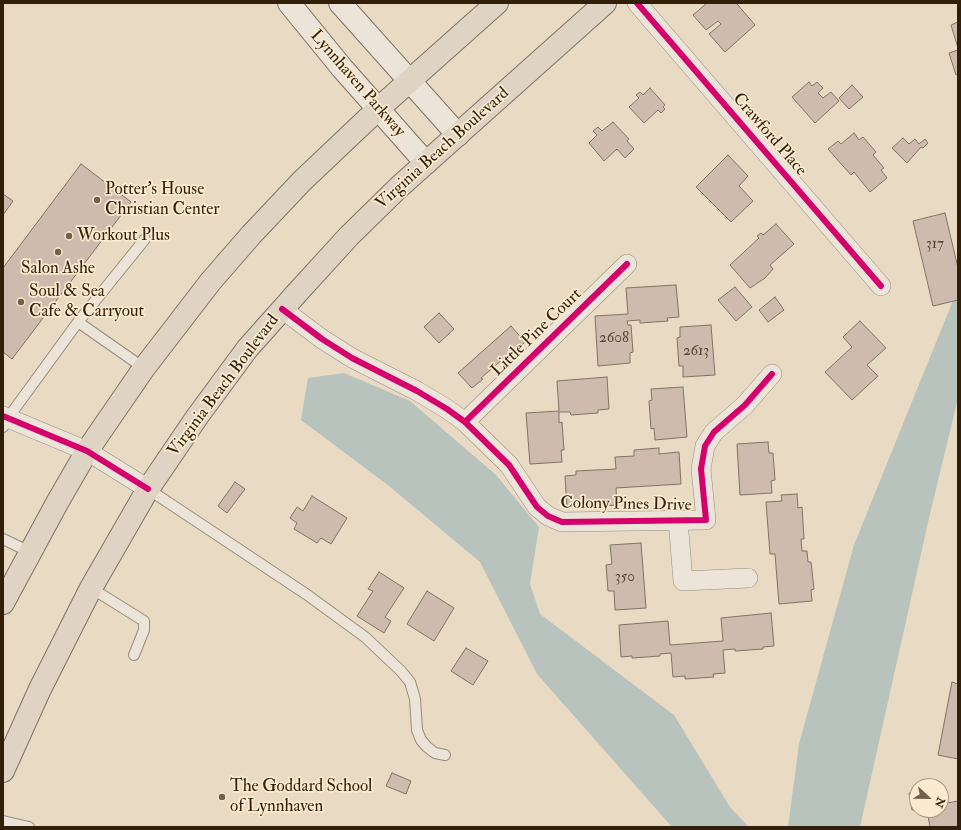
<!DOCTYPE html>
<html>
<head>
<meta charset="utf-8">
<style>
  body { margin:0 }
  #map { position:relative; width:961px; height:830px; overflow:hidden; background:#e9dac4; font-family:"IM FELL Double Pica",serif }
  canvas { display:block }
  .frame { position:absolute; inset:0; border:4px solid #311f09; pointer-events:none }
  .north { position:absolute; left:909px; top:778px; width:40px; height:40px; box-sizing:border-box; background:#faeacf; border:1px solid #aa9980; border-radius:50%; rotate:112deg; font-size:11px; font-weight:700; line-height:16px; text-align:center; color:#311f09 }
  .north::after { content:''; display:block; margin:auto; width:14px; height:18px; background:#71604a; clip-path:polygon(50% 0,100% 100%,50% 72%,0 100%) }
</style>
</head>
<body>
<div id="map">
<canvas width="961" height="830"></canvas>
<div class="frame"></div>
<div class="north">N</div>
</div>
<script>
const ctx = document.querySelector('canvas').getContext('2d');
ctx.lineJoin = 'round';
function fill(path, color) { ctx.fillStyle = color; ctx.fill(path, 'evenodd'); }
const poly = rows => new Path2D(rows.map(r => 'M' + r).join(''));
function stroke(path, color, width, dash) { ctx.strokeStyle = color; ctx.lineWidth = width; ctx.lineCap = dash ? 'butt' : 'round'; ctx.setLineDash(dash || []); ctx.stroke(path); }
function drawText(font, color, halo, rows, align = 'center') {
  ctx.font = font + ' "IM FELL Double Pica",serif'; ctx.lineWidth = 3.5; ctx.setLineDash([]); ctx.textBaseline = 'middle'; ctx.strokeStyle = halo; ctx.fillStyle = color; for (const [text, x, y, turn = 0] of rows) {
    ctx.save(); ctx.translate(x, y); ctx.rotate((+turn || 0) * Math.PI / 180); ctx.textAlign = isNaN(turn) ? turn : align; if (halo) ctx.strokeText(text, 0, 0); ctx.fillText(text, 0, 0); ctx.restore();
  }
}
fill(poly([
  [958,288,958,398,929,518,860,827,788,827,799,744,854,545],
  [344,373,410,401,496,475,539,527,530,584,540,614,674,715,730,807,749,827,672,827,537,674,480,562,389,486,301,420,308,378]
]), '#b7c3bc');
const building = poly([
  [707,3,738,3,737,4,755,25,725,52,709,34,721,24,718,21,706,30,693,15,707,3],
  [958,22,958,48,951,25,958,22],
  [958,50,958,74,956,75,949,53,958,50],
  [809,82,812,86,817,82,823,88,818,93,823,98,831,92,839,101,815,123,792,97,809,82],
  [852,85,863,97,849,109,839,98,852,85],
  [650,88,665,105,663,107,665,109,661,113,658,110,644,123,629,107,639,98,636,95,640,92,643,95,650,88],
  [613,122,629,139,627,141,634,149,625,158,617,149,604,161,589,143,597,135,593,131,598,127,602,131,613,122],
  [854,133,859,140,863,137,876,152,873,155,884,168,881,170,887,178,870,192,854,172,851,175,828,149,838,141,841,144,854,133],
  [903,138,909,144,915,139,919,144,925,139,928,143,923,148,921,147,907,163,892,148,903,138],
  [728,155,748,176,739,186,753,201,731,222,696,187,728,155],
  [81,164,131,202,12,359,3,352,3,268,81,164],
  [3,194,13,201,3,215,3,194],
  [945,213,958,268,958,300,933,306,913,221,945,213],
  [776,224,794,244,770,265,773,269,765,278,750,288,730,265,759,238,757,236,761,233,763,235,776,224],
  [676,285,679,317,667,318,668,321,640,323,640,320,627,321,628,325,631,325,633,352,630,353,630,363,598,366,595,316,628,314,626,288,676,285],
  [735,287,752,307,736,321,718,300,735,287],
  [775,297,784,310,768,322,759,310,775,297],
  [439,313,454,329,439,343,424,327,439,313],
  [860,321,886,348,867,365,878,376,852,400,825,372,852,347,843,337,860,321],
  [711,325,715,375,683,377,683,366,679,366,677,338,680,337,680,327,711,325],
  [511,326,525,342,505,360,504,358,481,378,483,379,472,388,458,373,511,326],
  [607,377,609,409,598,410,598,413,571,415,570,412,559,412,559,423,562,422,564,450,561,450,562,462,530,464,526,413,559,411,557,381,607,377],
  [683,387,687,437,655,440,654,428,651,429,649,401,652,400,651,389,683,387],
  [768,442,769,453,773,453,775,480,771,481,772,493,740,495,737,444,768,442],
  [659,448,659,454,679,452,681,484,616,488,617,505,567,508,565,476,576,475,576,471,616,469,615,457,634,456,634,450,659,448],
  [235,482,245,489,227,513,218,506,235,482],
  [797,494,798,508,802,507,804,539,801,539,802,551,807,551,808,562,811,562,814,589,811,590,812,601,779,604,775,554,770,554,766,502,782,501,781,495,797,494],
  [312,496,347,518,331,544,321,538,317,543,294,529,297,523,290,518,297,507,303,511,312,496],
  [641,543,646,608,615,610,614,591,608,591,606,565,612,564,610,545,641,543],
  [379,572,404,588,385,617,391,621,384,633,357,616,373,591,368,589,379,572],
  [427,591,454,608,434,641,407,624,427,591],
  [771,613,774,646,763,647,763,649,735,651,735,649,723,650,725,673,713,674,714,677,685,679,685,676,673,677,671,653,660,654,660,656,632,658,632,656,621,657,619,625,668,621,670,645,723,641,721,618,771,613],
  [466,648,488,661,473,685,451,671,466,648],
  [952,682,958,684,958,759,938,755,952,682],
  [392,773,411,781,406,794,386,786,392,773],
  [917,791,917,809,912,810,909,793,917,791],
  [958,801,958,827,930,827,927,810,941,810,941,804,958,801]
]);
fill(building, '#cfbbad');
stroke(building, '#7d7364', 1);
const service = poly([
  [78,322,144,368],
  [3,427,8,418,78,322,145,239],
  [148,489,306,594,365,637,401,671,410,682,415,699,417,730,421,740,427,747,435,753,445,755],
  [3,539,30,552],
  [91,588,144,621,144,630,134,655],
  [3,821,29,827]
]);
const minor = poly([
  [637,3,881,286],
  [282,309,322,339,352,358,417,391,447,409,465,422,509,465,537,507,548,516,562,522,706,520,701,469,705,446,714,432,745,405,772,374],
  [3,416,87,451,148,489],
  [465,422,627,264],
  [678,520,683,581,748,578]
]);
const secondary = poly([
  [289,3,342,68,426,163],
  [340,3,458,135]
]);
const primary = poly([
  [3,603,57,503,87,451,144,368,211,281,251,235,302,181,378,109,497,3],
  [3,771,40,689,91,588,148,489,197,417,247,349,296,294,349,236,399,187,605,3]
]);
stroke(service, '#978c7d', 12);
stroke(minor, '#978c7d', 20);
stroke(secondary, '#7d7364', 24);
stroke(primary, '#7d7364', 24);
stroke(service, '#ece4d9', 10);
stroke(minor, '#ece4d9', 19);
stroke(secondary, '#ece4d9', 22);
stroke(primary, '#dfd4c4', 22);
stroke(poly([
  [637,3,881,286],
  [282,309,322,339,352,358,417,391,447,409,465,422,509,465,537,507,548,516,562,522,706,520,701,469,705,446,714,432,745,405,772,374],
  [3,416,87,451,148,489],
  [465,422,627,264]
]), '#d6006c', 6);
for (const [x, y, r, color] of [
  [97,200,4,"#71604a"],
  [69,236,4,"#71604a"],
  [58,252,4,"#71604a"],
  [21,302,4,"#71604a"],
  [222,797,4,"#71604a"]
]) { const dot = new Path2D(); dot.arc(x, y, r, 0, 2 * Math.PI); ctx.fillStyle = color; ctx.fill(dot); stroke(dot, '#faeacf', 1.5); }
drawText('15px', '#584632', null, [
  ["317",935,245],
  ["2608",614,339],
  ["2613",696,352],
  ["350",625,578]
]);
drawText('17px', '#311f09', '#faeacf', [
  ["Lynnhaven Parkway",357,84,49],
  ["Crawford Place",769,135,49],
  ["Virginia Beach Boulevard",443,149,-42],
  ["Little Pine Court",537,333,-44],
  ["Virginia Beach Boulevard",224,386,-53],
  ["Colony Pines Drive",626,505,1]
]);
drawText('17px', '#311f09', '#faeacf', [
  ["Potter's House",105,190],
  ["Christian Center",105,210],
  ["Workout Plus",77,236],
  ["Salon Ashe",58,269,"center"],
  ["Soul & Sea",29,292],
  ["Cafe & Carryout",29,312],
  ["The Goddard School",230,787],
  ["of Lynnhaven",230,807]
], 'left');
</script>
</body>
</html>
